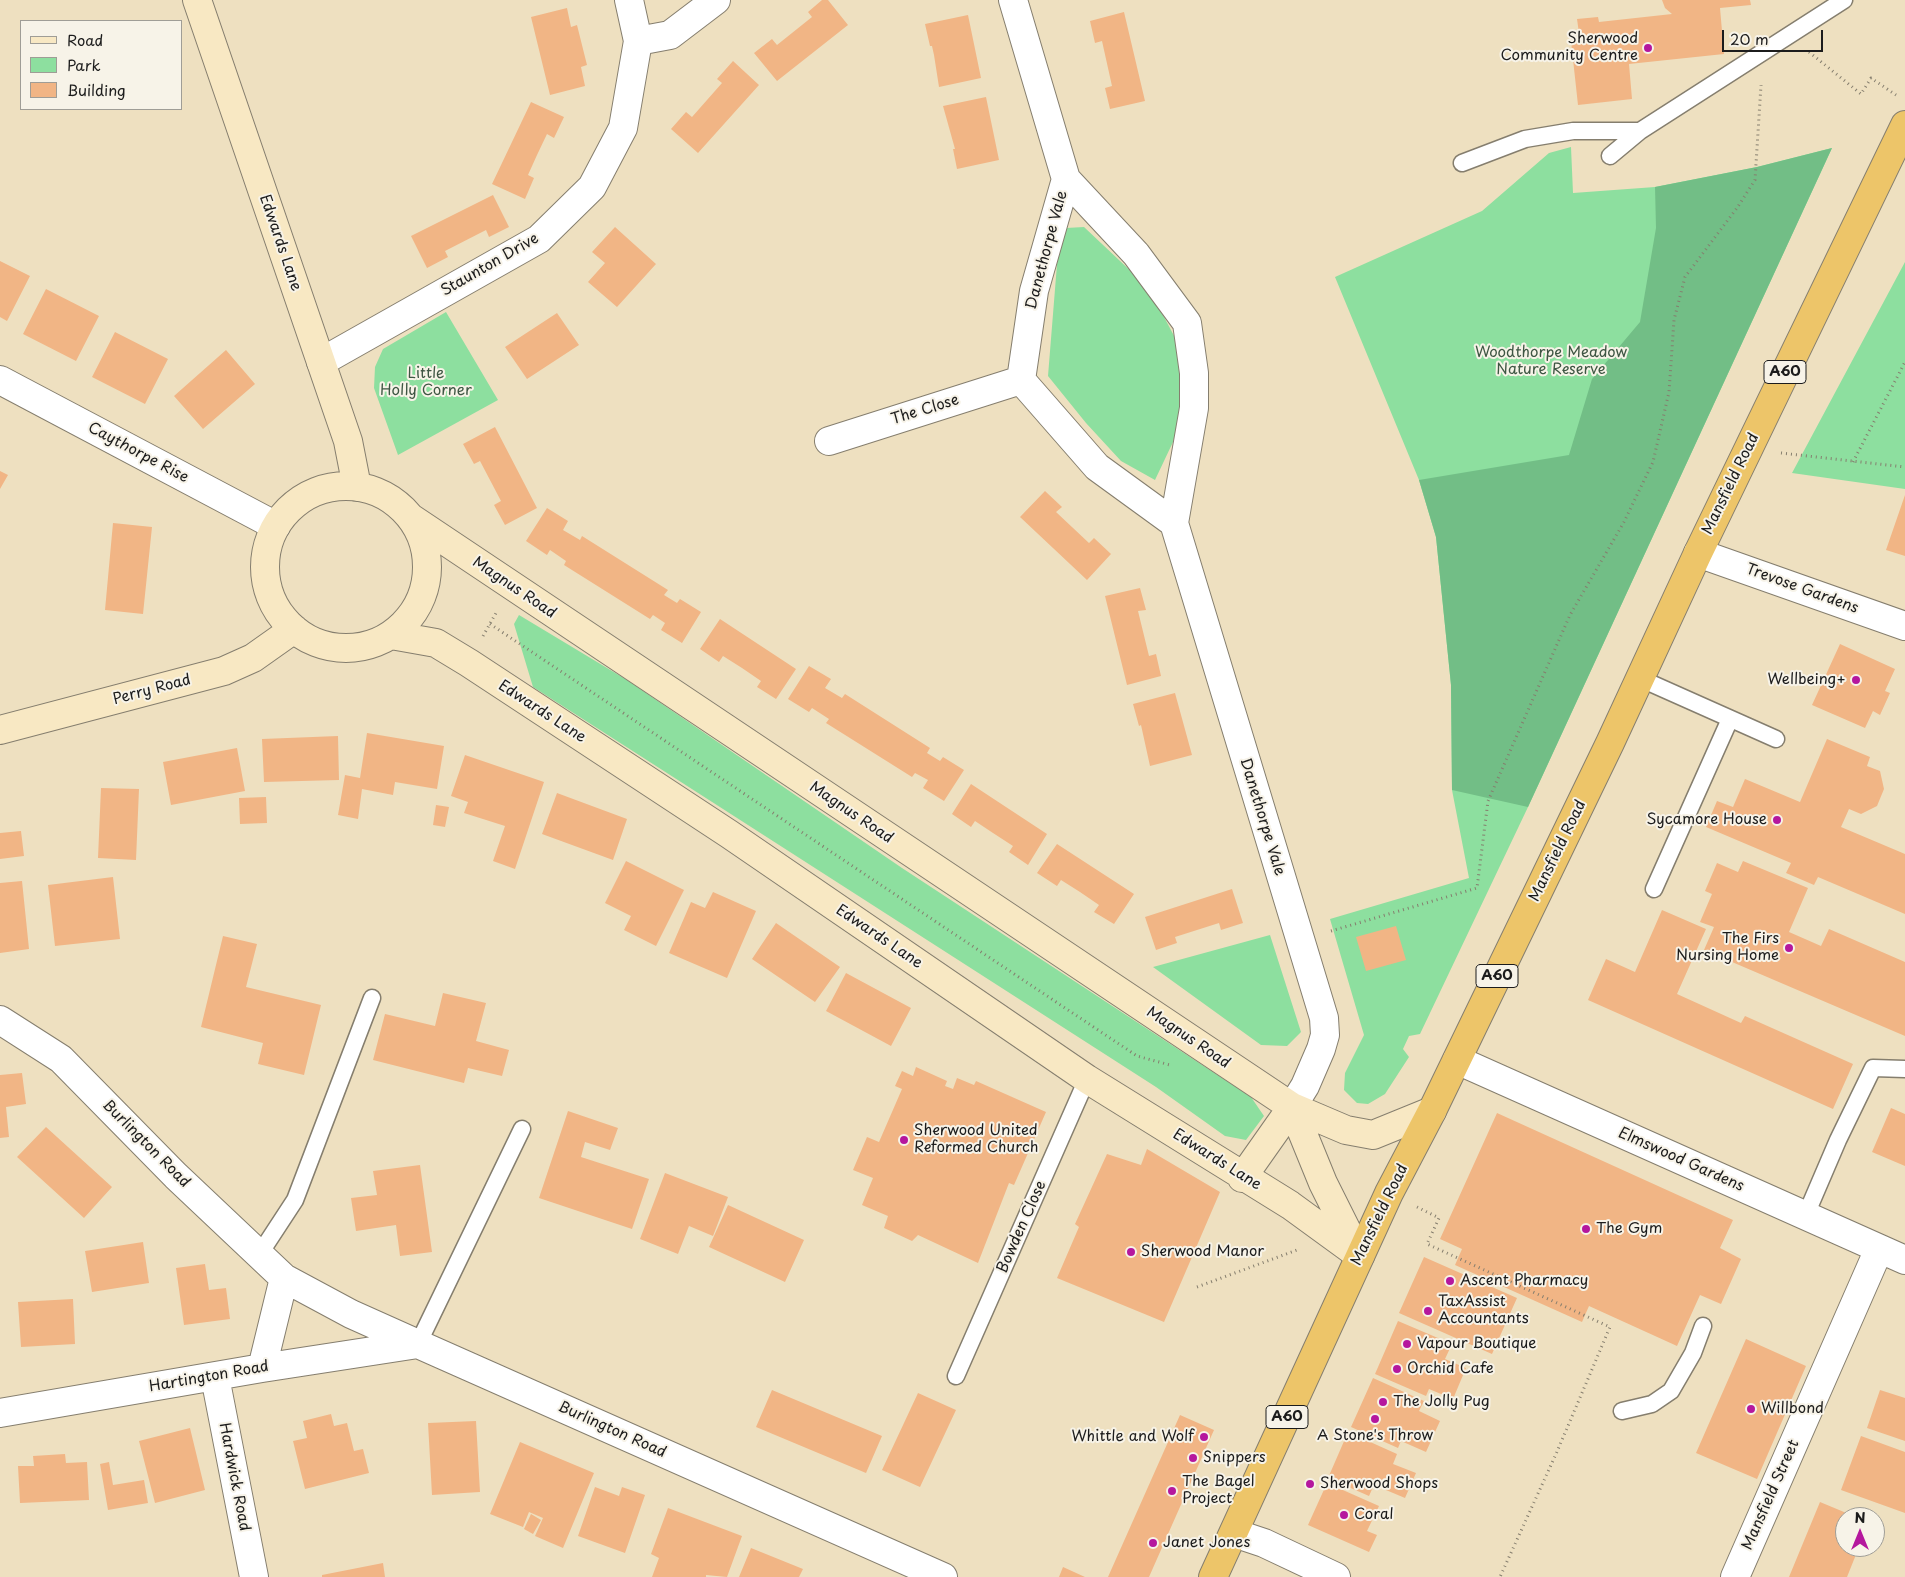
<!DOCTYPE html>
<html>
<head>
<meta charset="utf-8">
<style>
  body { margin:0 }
  #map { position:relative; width:1905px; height:1577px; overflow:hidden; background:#eee0c0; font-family:"Playpen Sans",sans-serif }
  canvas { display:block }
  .legend { position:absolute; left:20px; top:20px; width:162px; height:90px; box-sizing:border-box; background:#f7f3e8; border:1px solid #9f9d96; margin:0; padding:6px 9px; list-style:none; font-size:15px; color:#1c1c1c }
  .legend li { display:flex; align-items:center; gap:10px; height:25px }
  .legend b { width:25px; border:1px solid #9f9d96 }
  .north { position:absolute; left:1835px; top:1507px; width:50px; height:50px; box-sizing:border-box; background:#f7f3e8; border:1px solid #9f9d96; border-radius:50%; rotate:0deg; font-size:14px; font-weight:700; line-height:20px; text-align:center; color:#1c1c1c }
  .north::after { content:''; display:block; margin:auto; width:18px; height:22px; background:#b5179e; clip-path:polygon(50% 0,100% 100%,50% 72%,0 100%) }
  .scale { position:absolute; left:1722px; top:30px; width:101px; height:22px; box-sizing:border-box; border:2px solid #1c1c1c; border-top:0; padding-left:6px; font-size:15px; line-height:18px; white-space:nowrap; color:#1c1c1c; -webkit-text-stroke:4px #f7f3e8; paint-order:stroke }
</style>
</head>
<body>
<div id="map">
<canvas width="1905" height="1577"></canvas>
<ul class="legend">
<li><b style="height:6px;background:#f8e8c3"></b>Road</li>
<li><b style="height:14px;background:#8ddf9f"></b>Park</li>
<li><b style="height:14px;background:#f1b585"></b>Building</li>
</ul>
<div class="north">N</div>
<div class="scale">20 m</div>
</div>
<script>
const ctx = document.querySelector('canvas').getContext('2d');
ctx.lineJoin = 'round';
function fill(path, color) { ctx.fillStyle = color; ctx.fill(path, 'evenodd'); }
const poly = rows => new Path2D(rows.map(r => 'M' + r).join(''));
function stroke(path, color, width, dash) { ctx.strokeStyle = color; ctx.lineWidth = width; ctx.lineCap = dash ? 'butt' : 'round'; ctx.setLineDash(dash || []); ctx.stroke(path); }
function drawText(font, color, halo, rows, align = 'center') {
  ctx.font = font + ' "Playpen Sans",sans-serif'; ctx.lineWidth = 4; ctx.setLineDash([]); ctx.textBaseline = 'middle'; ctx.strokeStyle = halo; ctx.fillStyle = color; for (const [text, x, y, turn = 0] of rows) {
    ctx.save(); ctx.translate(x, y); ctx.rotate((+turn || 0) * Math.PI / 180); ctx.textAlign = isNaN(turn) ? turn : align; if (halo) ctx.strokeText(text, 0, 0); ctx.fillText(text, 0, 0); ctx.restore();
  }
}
fill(poly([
  [1571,147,1573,193,1655,187,1757,167,1832,148,1528,807,1420,1034,1409,1036,1403,1049,1409,1057,1385,1094,1368,1104,1357,1103,1344,1090,1345,1073,1364,1035,1330,919,1469,878,1452,790,1451,685,1436,537,1419,480,1335,277,1482,211,1549,153],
  [1084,227,1137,277,1163,315,1181,349,1185,399,1173,442,1155,480,1121,461,1086,423,1048,376,1058,252,1066,228],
  [1905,262,1905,489,1792,473],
  [446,312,498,400,398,455,374,388,375,367,383,349],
  [519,615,627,680,902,868,1251,1097,1264,1116,1246,1140,1225,1136,1156,1087,533,687,514,624],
  [1270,935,1301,1032,1287,1046,1261,1045,1153,967]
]), '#8ddf9f');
fill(poly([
  [1832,148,1528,807,1452,790,1451,685,1436,537,1419,480,1569,455,1592,379,1640,322,1656,228,1655,187,1757,167]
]), '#72be86');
fill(poly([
  [822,0,828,0,848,25,777,81,754,53,772,39,777,45,812,17,808,12],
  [1662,0,1750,0,1751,5,1720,8,1724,54,1629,64,1632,99,1578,105,1571,41,1580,40,1577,19,1598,17,1599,22,1672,14,1665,8],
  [567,8,571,27,577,25,587,65,581,67,585,86,550,95,531,17],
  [1124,12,1145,101,1110,109,1105,88,1112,86,1102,41,1095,43,1090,21],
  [968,15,981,78,939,87,934,55,932,46,930,46,925,24],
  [733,61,759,85,698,153,671,129,686,112,692,117,722,83,717,79],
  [986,97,999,160,957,169,953,149,955,149,943,106],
  [531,102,564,117,554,138,547,134,537,155,528,175,534,178,525,199,492,184],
  [493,195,509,227,489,237,486,230,445,251,448,257,427,268,411,236],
  [615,227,656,264,617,307,588,282,605,263,592,252],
  [0,261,30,276,7,321,0,317],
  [46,289,99,316,76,361,23,334],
  [557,313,579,345,527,379,505,347],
  [115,332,168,359,145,404,92,377],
  [226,350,255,384,203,429,174,396],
  [495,427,537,508,505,525,494,505,501,501,480,461,474,464,463,444],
  [0,471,8,475,0,489],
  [1045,491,1062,507,1056,512,1089,543,1094,538,1111,554,1087,580,1020,517],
  [1905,495,1905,556,1886,550],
  [547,508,568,521,563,530,580,540,582,536,668,590,664,595,677,603,680,599,701,612,682,643,661,630,665,623,653,615,650,619,564,565,566,561,550,550,547,555,526,541],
  [113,523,152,527,143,614,105,610],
  [1140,588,1146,610,1138,611,1149,656,1156,654,1161,676,1127,685,1105,596],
  [720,619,796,669,776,699,757,687,761,681,742,668,723,656,719,662,700,649],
  [1840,644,1895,669,1885,691,1890,693,1880,715,1873,711,1865,728,1812,705],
  [809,666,831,679,825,688,842,698,845,694,930,748,927,753,940,761,943,757,964,770,944,801,923,788,928,780,915,773,912,777,826,723,829,719,812,708,809,712,788,699],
  [1175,693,1192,755,1150,766,1141,725,1139,726,1133,704],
  [367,733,444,746,437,789,395,782,393,795,362,789,358,819,338,815,345,775,360,778],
  [338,736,339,780,264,782,262,739],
  [1827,739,1870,757,1867,766,1880,771,1884,789,1877,806,1861,814,1849,809,1841,827,1905,854,1905,914,1818,877,1814,885,1786,873,1791,863,1706,827,1717,801,1733,807,1745,779,1800,802],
  [237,748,245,791,171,805,163,762],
  [465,755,544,782,515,869,493,861,505,826,464,813,468,802,451,796],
  [971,784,1047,834,1028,865,1009,852,1013,846,993,833,975,821,971,827,952,814],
  [101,788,139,789,136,860,98,858],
  [557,793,627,819,613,860,542,834],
  [266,797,267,823,240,824,239,798],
  [436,805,449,807,445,827,433,825],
  [21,831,24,856,0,859,0,833],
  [1057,844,1134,894,1114,924,1094,912,1099,905,1080,892,1061,880,1057,886,1037,873],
  [626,861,684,890,656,946,624,930,631,916,605,903],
  [1743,861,1808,888,1789,932,1821,946,1829,929,1905,962,1905,1036,1704,950,1714,927,1700,922,1712,894,1705,891,1717,863,1738,872],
  [113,877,120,939,55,946,48,885],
  [22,881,29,949,0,953,0,883],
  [1232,889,1243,923,1221,930,1219,923,1175,937,1177,943,1156,950,1145,917],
  [713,892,756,911,727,978,669,953,691,902,705,908],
  [1662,910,1706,929,1677,994,1741,1023,1745,1016,1853,1064,1833,1109,1588,1000,1606,959,1635,972],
  [776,923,840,967,815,1002,752,959],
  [1396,926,1406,960,1366,971,1356,937],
  [223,936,257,944,246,987,321,1005,304,1075,258,1064,263,1043,201,1027],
  [846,973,911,1008,891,1046,826,1011],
  [443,993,486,1003,476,1041,509,1050,502,1076,468,1068,464,1083,373,1060,385,1014,435,1026],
  [916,1067,947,1081,945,1086,953,1089,957,1078,974,1085,976,1081,1046,1112,1014,1185,1009,1183,978,1263,918,1235,912,1241,884,1228,888,1216,862,1205,873,1178,853,1170,867,1137,879,1142,902,1089,895,1086,902,1071,913,1076],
  [22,1073,26,1104,6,1107,9,1137,0,1138,0,1075],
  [1891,1108,1905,1114,1905,1166,1872,1152],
  [568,1111,618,1128,610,1150,585,1142,581,1157,649,1179,632,1229,539,1198],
  [1497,1113,1733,1220,1720,1248,1741,1259,1721,1304,1700,1295,1677,1346,1589,1306,1582,1322,1455,1265,1462,1249,1440,1239],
  [46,1127,112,1187,84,1218,17,1157],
  [1147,1149,1220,1192,1164,1322,1057,1278,1079,1227,1075,1224,1107,1154,1141,1165],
  [420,1165,432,1252,400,1256,396,1225,356,1231,351,1198,377,1195,373,1171],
  [665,1173,728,1197,713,1236,689,1226,678,1254,640,1239],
  [728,1205,804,1240,785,1282,709,1247],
  [143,1242,149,1283,92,1292,85,1251],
  [1424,1257,1517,1298,1492,1354,1399,1313],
  [205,1264,209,1290,226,1288,230,1319,184,1325,176,1268],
  [73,1299,75,1344,21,1347,18,1302],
  [1398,1321,1452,1344,1445,1359,1466,1368,1453,1399,1429,1389,1426,1396,1375,1374],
  [1746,1339,1806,1366,1757,1479,1696,1453],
  [1373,1378,1424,1401,1419,1411,1440,1421,1426,1452,1401,1441,1398,1448,1351,1427],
  [772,1390,882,1436,866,1473,756,1427],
  [1880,1390,1905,1398,1905,1441,1867,1428],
  [918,1393,956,1410,920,1487,882,1470],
  [331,1414,334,1426,347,1423,354,1451,363,1449,369,1473,305,1489,293,1441,307,1438,303,1421],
  [1180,1415,1214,1430,1149,1577,1108,1577],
  [476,1421,480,1492,432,1495,428,1423],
  [190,1428,205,1490,155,1503,139,1441],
  [1348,1432,1397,1454,1393,1464,1416,1473,1405,1498,1374,1485,1369,1496,1328,1478],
  [1861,1436,1905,1452,1905,1513,1841,1490],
  [520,1442,594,1473,563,1548,535,1536,543,1518,529,1512,523,1527,490,1514],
  [65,1454,66,1463,87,1462,89,1500,20,1503,18,1466,34,1466,33,1456],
  [109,1462,113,1485,144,1480,148,1503,108,1510,100,1464],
  [1327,1483,1379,1506,1367,1531,1377,1535,1369,1552,1308,1525],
  [595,1487,619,1496,622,1487,645,1495,625,1553,578,1536],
  [1820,1502,1856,1517,1845,1517,1845,1547,1859,1547,1847,1577,1789,1577],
  [668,1508,742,1536,727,1577,706,1575,706,1577,652,1577,659,1558,651,1554],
  [531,1514,541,1520,533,1534,524,1529],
  [751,1548,803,1569,799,1577,739,1577],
  [383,1563,385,1577,322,1577,322,1575],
  [1063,1567,1085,1577,1059,1577]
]), '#f1b585');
const lane = poly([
  [1610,156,1640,131,1844,0],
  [1462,163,1525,139,1573,131,1640,131],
  [1639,678,1776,739],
  [1654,889,1730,719],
  [1805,1217,1838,1140,1873,1068,1905,1069],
  [259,1255,295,1200,372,998],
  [418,1344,522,1129],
  [956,1376,1087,1079],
  [1622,1411,1652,1404,1671,1391,1693,1353,1703,1326]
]);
const street = poly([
  [1013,0,1066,179,1136,254,1187,323,1194,373,1194,408,1174,523,1324,1018,1325,1035,1321,1049,1305,1086,1292,1107],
  [638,41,670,35,716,0],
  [1066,179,1034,291,1021,380,1097,467,1174,523],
  [321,362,539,239,592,187,623,128,638,41,629,0],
  [0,380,276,526],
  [829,441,1021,380],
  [1698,553,1905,626],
  [0,1020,61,1059,176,1176,284,1278,351,1314,418,1344,943,1577],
  [1457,1060,1905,1260],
  [262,1368,284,1278],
  [215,1377,254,1577],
  [0,1413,262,1368,418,1344],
  [1234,1533,1264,1543,1336,1577],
  [1735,1577,1879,1249]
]);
const secondary = poly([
  [197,0,348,441,357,487],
  '265 567a81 81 0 1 1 162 0a81 81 0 1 1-162 0Z',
  [411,518,1292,1107,1346,1130,1373,1135,1432,1111],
  [391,635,436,643,469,663,729,834,1087,1079,1290,1205,1360,1256],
  [0,730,224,671,253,658,294,629],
  [1292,1107,1323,1183,1357,1251],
  [1242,1178,1292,1107]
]);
const highway = poly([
  [1213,1577,1389,1193,1432,1111,1610,743,1698,553,1905,125]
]);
stroke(lane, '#857e6e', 19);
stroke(street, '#857e6e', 30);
stroke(secondary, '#857e6e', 30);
stroke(highway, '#857e6e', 30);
stroke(poly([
  [1809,52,1861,94,1871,78,1896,95],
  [1781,453,1905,467],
  [1853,462,1905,362],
  [490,624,1137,1056,1170,1065],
  [483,636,496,613],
  [1331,931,1477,888,1488,801,1570,615,1624,522,1653,462,1669,392,1674,320,1685,277,1737,208,1755,180,1761,85],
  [1417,1207,1439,1218,1427,1244,1610,1327,1556,1454,1500,1577],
  [1197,1287,1297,1250]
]), '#857e6e', 3, [1, 4]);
stroke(lane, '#fff', 16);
stroke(street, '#fff', 28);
stroke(secondary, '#f8e8c3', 28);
stroke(highway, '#edc569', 28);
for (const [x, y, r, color] of [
  [1648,48,5,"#b5179e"],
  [1856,680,5,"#b5179e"],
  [1777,820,5,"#b5179e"],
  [1789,948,5,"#b5179e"],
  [904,1140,5,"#b5179e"],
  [1586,1229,5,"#b5179e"],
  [1131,1252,5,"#b5179e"],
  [1450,1281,5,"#b5179e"],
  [1428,1311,5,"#b5179e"],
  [1407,1344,5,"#b5179e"],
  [1397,1369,5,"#b5179e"],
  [1383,1402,5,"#b5179e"],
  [1751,1409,5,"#b5179e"],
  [1375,1419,5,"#b5179e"],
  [1204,1437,5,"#b5179e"],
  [1193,1458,5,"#b5179e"],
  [1310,1484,5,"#b5179e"],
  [1172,1491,5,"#b5179e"],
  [1344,1515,5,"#b5179e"],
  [1153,1543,5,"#b5179e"]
]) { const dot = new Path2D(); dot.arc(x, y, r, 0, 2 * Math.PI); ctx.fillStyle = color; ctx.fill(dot); stroke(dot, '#f7f3e8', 2); }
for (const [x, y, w] of [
  [1785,372,42],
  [1497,976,42],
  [1287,1417,42]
]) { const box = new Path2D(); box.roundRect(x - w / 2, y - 11.5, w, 23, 4); ctx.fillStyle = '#f7f3e8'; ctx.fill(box); stroke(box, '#1c1c1c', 1); }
drawText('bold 14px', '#1c1c1c', null, [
  ["A60",1785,372],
  ["A60",1497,976],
  ["A60",1287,1417]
]);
drawText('15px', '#1c1c1c', '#f7f3e8', [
  ["Sherwood",1638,39,"right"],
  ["Community Centre",1638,56,"right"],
  ["Wellbeing+",1846,680,"right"],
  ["Sycamore House",1767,820,"right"],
  ["The Firs",1779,939,"right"],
  ["Nursing Home",1779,956,"right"],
  ["Sherwood United",914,1131],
  ["Reformed Church",914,1148],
  ["The Gym",1596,1229],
  ["Sherwood Manor",1141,1252],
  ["Ascent Pharmacy",1460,1281],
  ["TaxAssist",1438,1302],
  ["Accountants",1438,1319],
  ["Vapour Boutique",1417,1344],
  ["Orchid Cafe",1407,1369],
  ["The Jolly Pug",1393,1402],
  ["Willbond",1761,1409],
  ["A Stone's Throw",1375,1436,"center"],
  ["Whittle and Wolf",1194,1437,"right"],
  ["Snippers",1203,1458],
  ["The Bagel",1182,1482],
  ["Project",1182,1499],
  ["Sherwood Shops",1320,1484],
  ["Coral",1354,1515],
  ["Janet Jones",1163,1543]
], 'left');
drawText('15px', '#1c1c1c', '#f7f3e8', [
  ["Edwards Lane",280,243,71],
  ["Danethorpe Vale",1047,250,-75],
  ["Staunton Drive",490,265,-30],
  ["The Close",925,410,-17],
  ["Caythorpe Rise",138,453,28],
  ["Mansfield Road",1731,484,-64],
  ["Magnus Road",514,588,34],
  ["Trevose Gardens",1802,589,20],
  ["Perry Road",152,690,-15],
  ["Edwards Lane",542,712,33],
  ["Magnus Road",851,813,34],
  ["Danethorpe Vale",1262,817,73],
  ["Mansfield Road",1558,851,-64],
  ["Edwards Lane",879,937,34],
  ["Magnus Road",1188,1038,34],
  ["Burlington Road",146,1144,45],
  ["Edwards Lane",1217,1160,32],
  ["Elmswood Gardens",1681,1160,24],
  ["Mansfield Road",1380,1215,-64],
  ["Bowden Close",1022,1227,-66],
  ["Hartington Road",209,1377,-10],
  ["Burlington Road",612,1430,24],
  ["Hardwick Road",234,1477,79],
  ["Mansfield Street",1771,1495,-66]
]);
drawText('15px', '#3e5643', '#f7f3e8', [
  ["Woodthorpe Meadow",1551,353],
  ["Nature Reserve",1551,370],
  ["Little",426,374],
  ["Holly Corner",426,391]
]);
</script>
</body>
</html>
